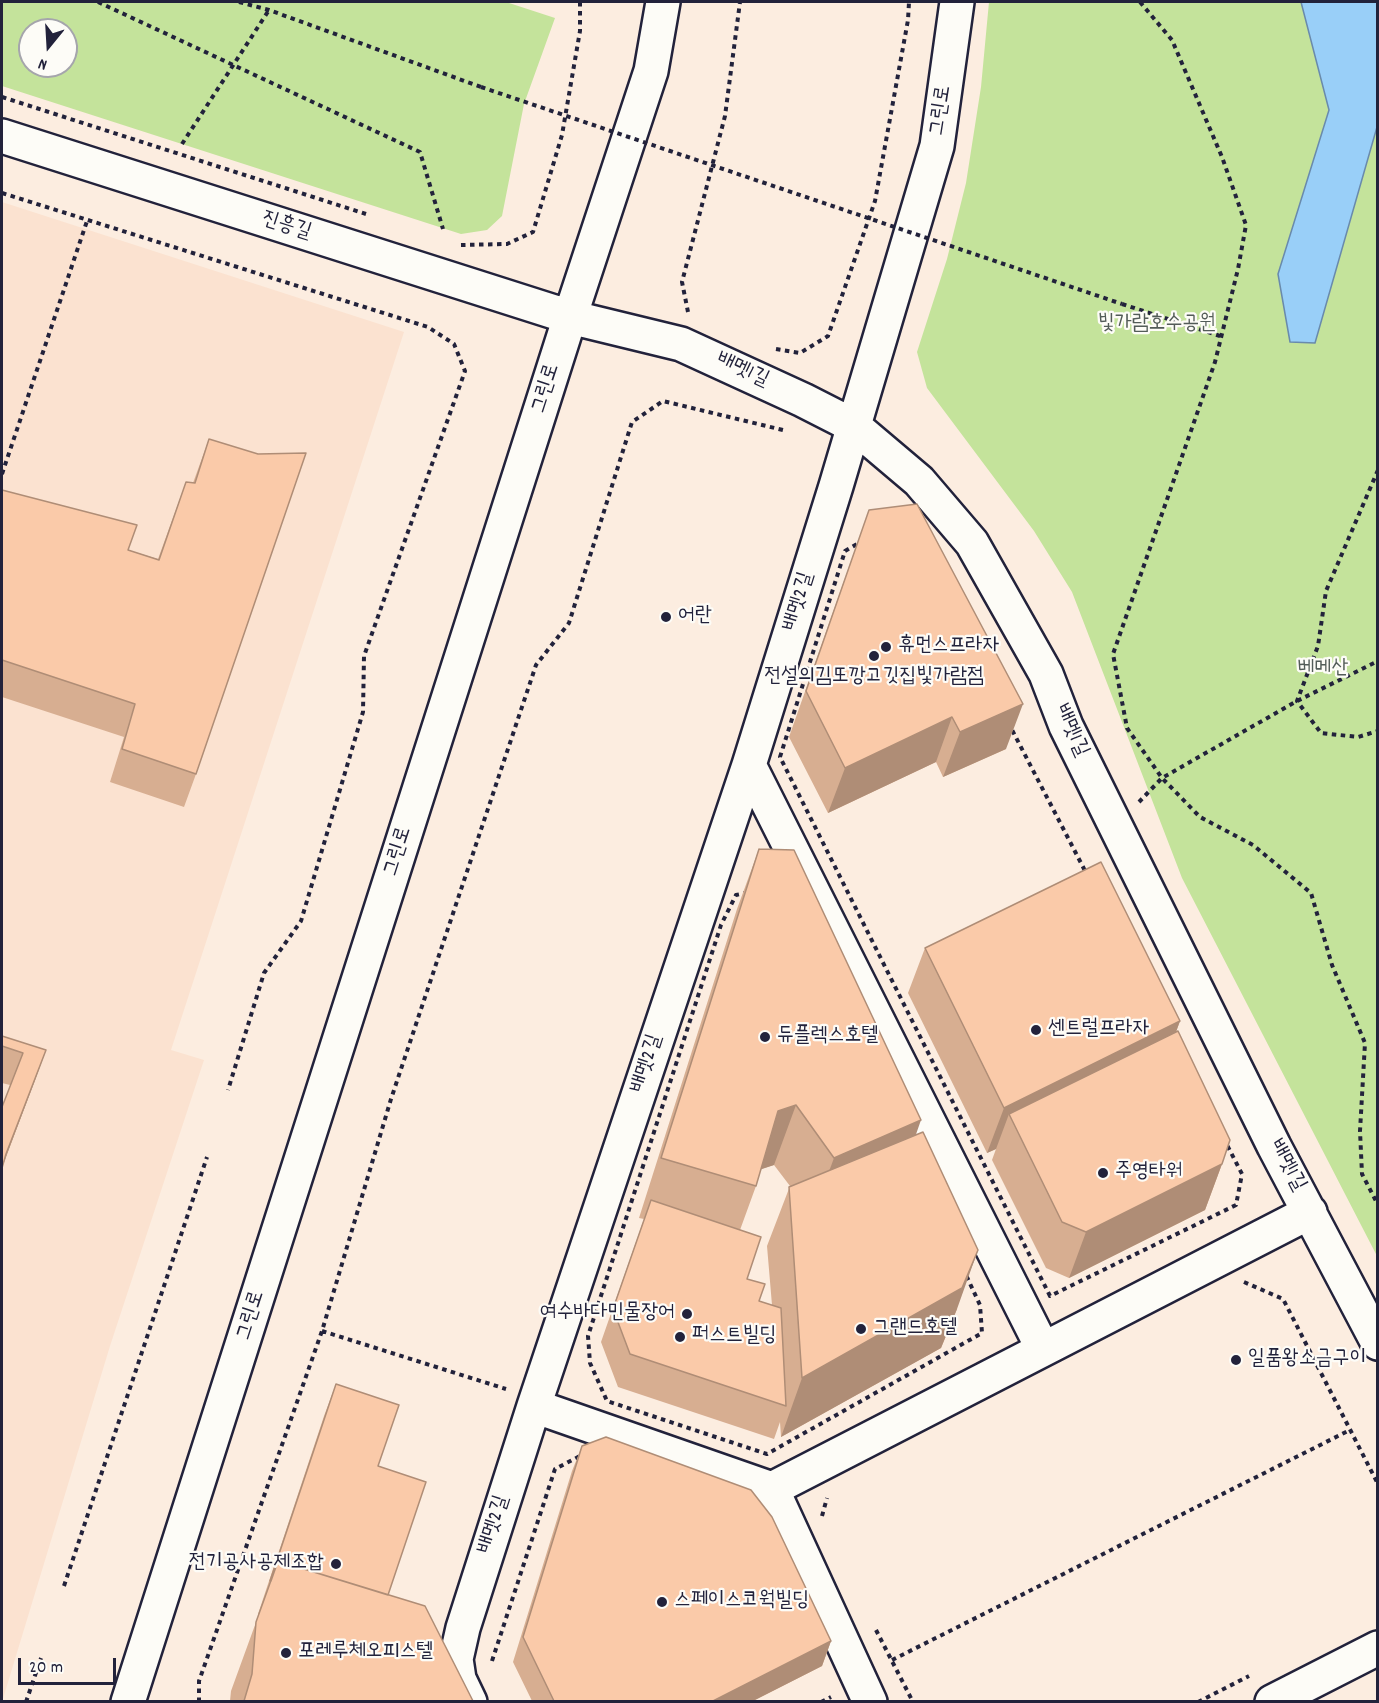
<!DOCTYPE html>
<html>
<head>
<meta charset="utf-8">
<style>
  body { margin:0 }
  #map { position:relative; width:1379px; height:1703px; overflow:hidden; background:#fcede0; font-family:Dekko,sans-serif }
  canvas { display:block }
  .frame { position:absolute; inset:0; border:3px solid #22223b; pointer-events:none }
  .north { position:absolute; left:18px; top:18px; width:60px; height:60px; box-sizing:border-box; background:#fdfcf7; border:2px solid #a5a5ac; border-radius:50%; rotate:198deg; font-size:16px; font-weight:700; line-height:24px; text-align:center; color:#22223b }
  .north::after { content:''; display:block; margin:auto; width:21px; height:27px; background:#22223b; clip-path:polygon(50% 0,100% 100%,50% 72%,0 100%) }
  .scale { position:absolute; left:18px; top:1658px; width:98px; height:27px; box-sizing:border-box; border:3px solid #22223b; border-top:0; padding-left:8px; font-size:18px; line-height:21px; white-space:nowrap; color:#22223b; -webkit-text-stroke:4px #fdfcf7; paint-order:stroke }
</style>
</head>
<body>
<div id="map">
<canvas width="1379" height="1703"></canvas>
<div class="frame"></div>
<div class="north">N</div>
<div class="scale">20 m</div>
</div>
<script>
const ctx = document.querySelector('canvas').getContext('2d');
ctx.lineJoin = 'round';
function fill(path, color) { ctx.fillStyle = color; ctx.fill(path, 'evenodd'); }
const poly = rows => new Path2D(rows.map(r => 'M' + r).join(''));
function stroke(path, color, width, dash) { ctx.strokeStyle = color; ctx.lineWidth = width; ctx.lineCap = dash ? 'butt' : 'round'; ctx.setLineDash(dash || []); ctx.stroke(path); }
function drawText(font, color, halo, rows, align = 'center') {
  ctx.font = font + ' Dekko,"Poor Story",sans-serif'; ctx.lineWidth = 4.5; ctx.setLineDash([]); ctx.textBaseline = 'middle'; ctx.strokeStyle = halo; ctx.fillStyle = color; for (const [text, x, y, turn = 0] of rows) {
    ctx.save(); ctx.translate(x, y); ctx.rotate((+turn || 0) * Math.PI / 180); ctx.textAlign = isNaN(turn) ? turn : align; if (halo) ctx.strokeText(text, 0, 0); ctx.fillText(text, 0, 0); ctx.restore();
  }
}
fill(poly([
  [2,202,404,332,171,1050,204,1060,110,1346,2,1702]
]), '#fbe2d0');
fill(poly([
  [2,2,506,2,555,18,524,104,502,216,487,230,461,234,2,86],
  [30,30,66,30,66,66,30,66],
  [989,2,1377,2,1377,1256,1182,878,1072,592,1034,531,927,388,917,352,947,259,966,183,981,87]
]), '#c4e39b');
const water = poly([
  [1301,2,1378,2,1377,127,1315,343,1290,342,1278,274,1329,110,1301,2]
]);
fill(water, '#99cff8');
stroke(water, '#698aac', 1.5);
const minor = poly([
  [2,136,570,317,681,344,803,400,854,426,919,481,972,543,1046,674,1066,726,1274,1146,1378,1343],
  [749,765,1043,1349],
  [534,1406,772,1489,870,1702],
  [772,1489,1310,1212],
  [128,1702,570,317,651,71,663,2],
  [470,1702,459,1679,456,1659,463,1628,534,1406,749,765,836,486,937,146,957,2],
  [1272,1702,1378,1648]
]);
stroke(minor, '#22223b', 38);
stroke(poly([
  [98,2,420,152,443,229],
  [239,2,269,10,481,87],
  [1140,2,1172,40,1222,157,1246,225,1238,269,1215,362,1113,654,1127,728,1162,778,1200,817,1253,845,1311,893,1332,965,1365,1043,1360,1131,1362,1174,1378,1205],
  [2,97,366,214],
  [182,144,269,10],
  [2,193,428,327,454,344,465,371,364,656,363,712,301,921,264,973,228,1090],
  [461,245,507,244,533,232,562,135,580,31,580,2],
  [1122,304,1220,336],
  [688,312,682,282,725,116,740,2],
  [776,349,800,353,828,336,875,201,908,20,909,2],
  [1378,470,1326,591,1318,646,1297,701,1321,733,1358,737,1378,731],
  [2,474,87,221],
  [885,528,921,554,1242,1174,1236,1205,1050,1296,780,757,845,551,885,528],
  [1139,802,1162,778,1297,701,1378,661],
  [766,889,792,904,796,911,980,1305,982,1333,767,1454,607,1401,590,1363,588,1336,721,925,736,895,766,889],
  [1244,1282,1283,1299,1378,1484],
  [322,1331,506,1389],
  [822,1516,827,1498],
  [64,1586,207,1157],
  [876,1630,913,1702],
  [892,1660,1350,1430],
  [492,1661,555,1469,580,1456],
  [26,1702,41,1658],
  [199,1702,199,1681,322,1331,391,1099,536,665,569,623,632,422,663,401,787,431],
  [821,1702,831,1697],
  [1198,1702,1249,1676]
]), '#22223b', 4, [4.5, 4.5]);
stroke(minor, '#fdfcf7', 33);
stroke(poly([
  [481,87,1122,304]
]), '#22223b', 4, [4.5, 4.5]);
fill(poly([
  [209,439,196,774,184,807,110,782,124,737,2,697,2,490,128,550,158,559,186,482,193,483],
  [869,510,1006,749,943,777,936,762,828,813,789,737],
  [759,849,916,1134,957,1309,941,1348,781,1437,780,1422,774,1439,618,1387,601,1342,644,1219,639,1218,737,909],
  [774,1165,790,1186,767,1246,772,1305,759,1301,747,1279,740,1230,756,1186,761,1169],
  [925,948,1180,1021,1176,1032,1222,1164,1205,1210,1069,1278,1046,1268,992,1160,996,1149,987,1153,908,993],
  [2,1036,46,1050,2,1168,10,1085,2,1083],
  [336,1384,378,1466,388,1595,473,1701,230,1701,231,1691,259,1614,258,1614,324,1416],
  [582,1446,831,1641,822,1666,753,1701,532,1701,513,1662,572,1471]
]), '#d7ae91');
fill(poly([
  [1023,704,1006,749,943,777,960,732],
  [952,717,936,762,828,813,845,768],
  [1180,1021,1163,1067,1009,1114,996,1149,987,1153,1004,1108],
  [46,1050,34,1083,2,1167,2,1166],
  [796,1105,774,1165,756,1171,778,1111],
  [921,1120,900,1180,812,1217,834,1158],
  [1222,1164,1205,1210,1069,1278,1086,1232],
  [978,1250,957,1309,941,1348,781,1437,802,1378],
  [831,1641,822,1666,753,1701,713,1701]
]), '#af8d76');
const building = poly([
  [209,439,258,454,306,453,196,774,122,749,135,704,2,660,2,490,137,525,128,550,159,560,186,482,195,483,209,439],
  [917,504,1023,704,960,732,952,717,845,768,806,691,869,510,917,504],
  [759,849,794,850,921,1120,834,1158,796,1105,778,1111,756,1186,661,1158,759,849],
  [1101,862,1180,1021,1004,1108,925,948,1101,862],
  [1178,1031,1230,1140,1222,1164,1086,1232,1062,1222,1009,1114,1178,1031],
  [2,1036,46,1050,6,1154,2,1168,2,1107,23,1053,2,1046,2,1036],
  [923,1132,978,1250,962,1288,802,1378,789,1187,923,1132],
  [651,1200,761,1237,747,1279,765,1284,759,1301,781,1308,786,1406,630,1354,613,1309,651,1200],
  [336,1384,399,1405,378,1466,426,1482,388,1595,278,1561,271,1581,270,1581,336,1384],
  [606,1437,751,1490,772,1517,831,1641,713,1701,554,1701,523,1637,582,1446,606,1437],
  [278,1561,425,1606,473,1701,244,1701,252,1674,256,1622,278,1561]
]);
fill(building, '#facaa9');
stroke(building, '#af8d76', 1.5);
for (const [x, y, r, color] of [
  [666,617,6,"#22223b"],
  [886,647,6,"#22223b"],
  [874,656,6,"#22223b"],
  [1036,1030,6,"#22223b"],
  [765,1037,6,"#22223b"],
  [1103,1173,6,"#22223b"],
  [687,1314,6,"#22223b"],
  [861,1329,6,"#22223b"],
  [680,1337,6,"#22223b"],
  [1236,1360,6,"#22223b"],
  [336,1564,6,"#22223b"],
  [662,1602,6,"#22223b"],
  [286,1653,6,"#22223b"]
]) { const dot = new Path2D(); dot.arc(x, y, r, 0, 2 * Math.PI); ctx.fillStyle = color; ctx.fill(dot); stroke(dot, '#fdfcf7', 2); }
drawText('21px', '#22223b', '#fdfcf7', [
  ["그린로",942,111,-81],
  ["진흥길",286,227,18],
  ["배멧1길",742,371,25],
  ["그린로",547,389,-72],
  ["배멧2길",800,602,-73],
  ["배멧1길",1070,731,66],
  ["그린로",399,852,-72],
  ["배멧2길",648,1064,-72],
  ["배멧1길",1286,1166,62],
  ["그린로",252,1316,-72],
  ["배멧2길",495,1525,-72]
]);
drawText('21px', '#535c58', '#fdfcf7', [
  ["빛가람호수공원",1157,325],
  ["베메산",1323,670]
]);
drawText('21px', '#22223b', '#fdfcf7', [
  ["어란",678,617],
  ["휴먼스프라자",898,647],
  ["전설의김또깡고깃집빛가람점",874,678,"center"],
  ["센트럴프라자",1048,1030],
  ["듀플렉스호텔",777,1037],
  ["주영타워",1115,1173],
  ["여수바다민물장어",675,1314,"right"],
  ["그랜드호텔",873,1329],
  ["퍼스트빌딩",692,1337],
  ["일품왕소금구이",1248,1360],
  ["전기공사공제조합",324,1564,"right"],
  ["스페이스코웍빌딩",674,1602],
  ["포레루체오피스텔",298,1653]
], 'left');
</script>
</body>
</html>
